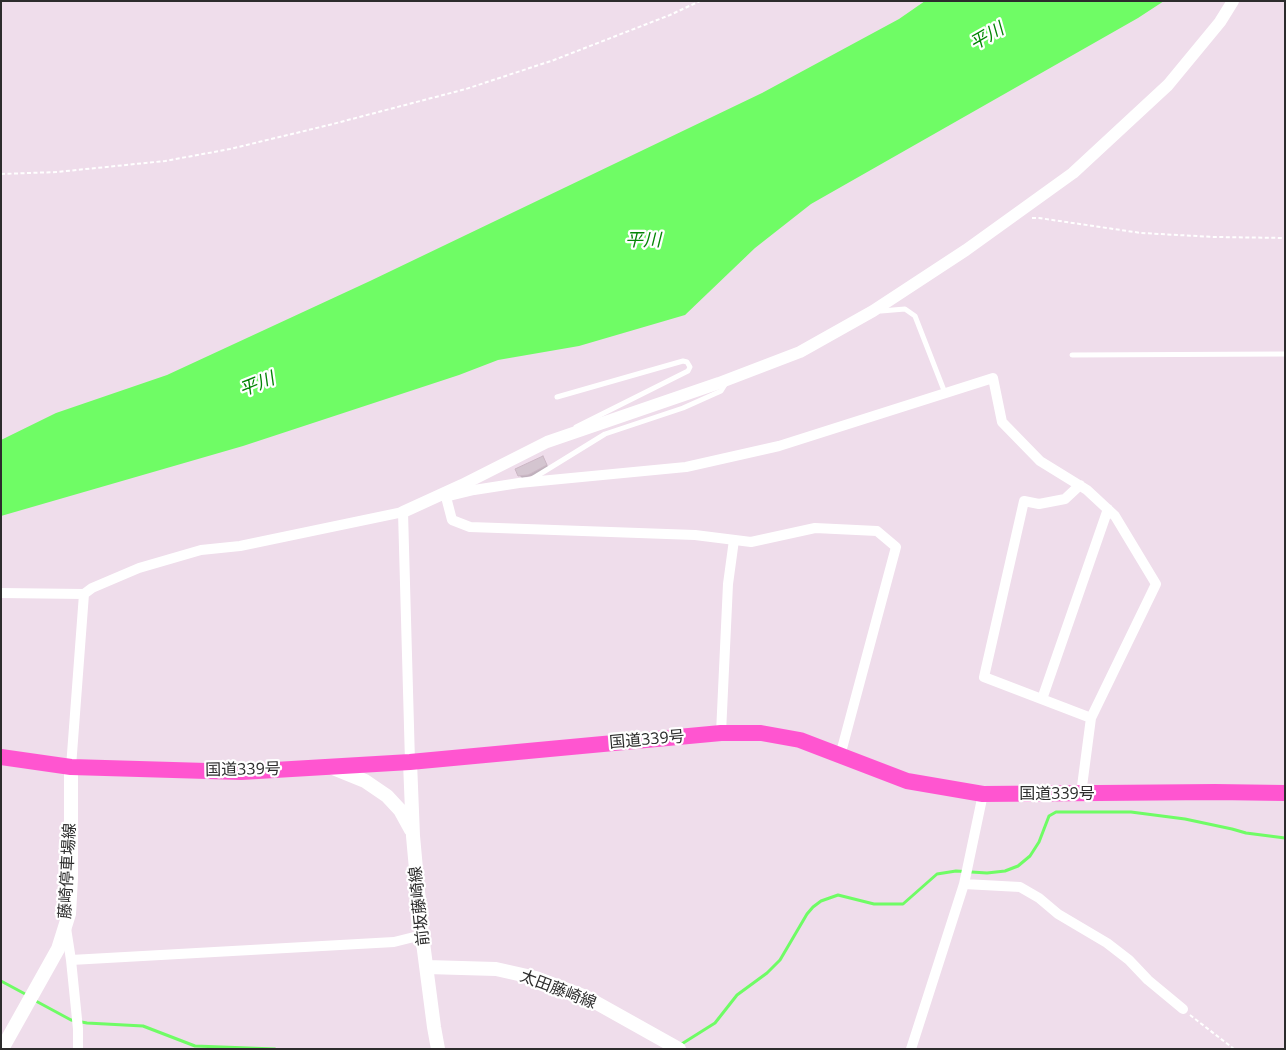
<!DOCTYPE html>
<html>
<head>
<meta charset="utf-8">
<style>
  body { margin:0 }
  #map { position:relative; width:1286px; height:1050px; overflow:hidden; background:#efddeb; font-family:"Open Sans",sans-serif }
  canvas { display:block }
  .frame { position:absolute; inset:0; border:2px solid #2c2c2c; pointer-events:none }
</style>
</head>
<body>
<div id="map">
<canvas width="1286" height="1050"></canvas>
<div class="frame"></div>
</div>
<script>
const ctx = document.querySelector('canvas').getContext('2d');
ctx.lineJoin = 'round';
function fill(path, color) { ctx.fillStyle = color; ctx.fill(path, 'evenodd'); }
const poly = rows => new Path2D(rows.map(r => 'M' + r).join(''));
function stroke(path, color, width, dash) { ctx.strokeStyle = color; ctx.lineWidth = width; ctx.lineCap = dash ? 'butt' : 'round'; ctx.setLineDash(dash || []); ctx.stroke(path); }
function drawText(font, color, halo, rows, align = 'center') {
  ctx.font = font + ' "Open Sans","Noto Sans JP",sans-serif'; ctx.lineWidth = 4.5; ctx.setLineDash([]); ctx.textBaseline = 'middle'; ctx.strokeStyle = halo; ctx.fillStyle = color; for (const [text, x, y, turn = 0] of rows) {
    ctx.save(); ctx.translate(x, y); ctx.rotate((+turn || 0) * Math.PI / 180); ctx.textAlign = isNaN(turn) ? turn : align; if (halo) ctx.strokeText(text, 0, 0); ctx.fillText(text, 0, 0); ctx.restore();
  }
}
fill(poly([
  [925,1,1164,1,1138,18,811,204,755,248,685,315,579,346,498,360,459,375,243,446,1,516,1,440,56,413,167,375,370,281,762,93,899,19]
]), '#6ffc65');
fill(poly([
  [543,458,549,468,536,475,522,478,519,475]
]), '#0003');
stroke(poly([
  [1,981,27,995],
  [34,1000,71,1020,87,1023,143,1026,195,1046,275,1049],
  [680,1045,715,1023,737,995,767,973,780,960,807,914,813,907,821,901,838,895,874,904,903,904,937,874,956,871,987,873,1005,871,1018,866,1030,856,1039,842,1049,816,1056,812,1131,812,1185,819,1232,829,1246,833,1285,838]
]), '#6ffc65', 3);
const building = poly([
  [543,456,547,465,528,475,518,476,515,469,543,456]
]);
fill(building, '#d4c5d0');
stroke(building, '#cbb6c4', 1);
stroke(poly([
  [1,174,57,172,165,161,230,149,329,125,466,89,554,60,670,15,700,1],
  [1032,218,1039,218,1141,233,1215,237,1285,238],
  [1190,1015,1234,1049]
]), '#fff', 2, [4, 2.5]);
stroke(poly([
  [881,311,905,309,915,316,945,393],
  [1072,355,1285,354],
  [557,397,683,361,687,362,690,367,688,371,576,427],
  [532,479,605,434,683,408,721,391,726,383]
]), '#fff', 5);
stroke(poly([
  [1080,485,1065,499,1039,504,1024,501,984,677,1091,718],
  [445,497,474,490,519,483,686,467,779,446,993,378,1002,422,1040,461,1087,490,1115,516,1156,584,1091,718,1081,794],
  [446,497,452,520,470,527,695,535,751,542,815,528,877,531,896,547,840,756],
  [1,593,84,594,92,588,139,568,201,550,240,546,403,512,410,762],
  [1042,699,1108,509],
  [721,733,728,584,734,540],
  [71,767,84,594],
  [964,884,1020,887,1039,898,1058,914,1107,943,1129,960,1148,980,1183,1009],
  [66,928,71,960,78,1029,78,1049],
  [71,960,394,942,422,935],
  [911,1049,964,884,983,794]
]), '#fff', 10);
stroke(poly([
  [403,512,462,485,547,442,719,383,800,352,873,311,966,250,1073,173,1168,85,1220,22,1233,1]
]), '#fff', 12);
stroke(poly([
  [410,762,413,836,422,935,434,1027,438,1049],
  [333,768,365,781,387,796,400,810,411,830],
  [427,967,496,969,536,978,586,997,679,1049],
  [2,1049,58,949,69,914,71,878,71,767]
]), '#fff', 14);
stroke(poly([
  [1,757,71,767,241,772,410,762,721,733,761,733,800,740,907,781,983,794,1215,792,1285,793]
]), '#ff55d0', 16);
drawText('16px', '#2c2c2c', '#fff', [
  ["国道339号",647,740,-5],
  ["国道339号",243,770,-1],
  ["国道339号",1057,794],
  ["藤崎停車場線",68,871,-87],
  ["前坂藤崎線",420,906,-96],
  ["太田藤崎線",558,990,21]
]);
drawText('italic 18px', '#048506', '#fff', [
  ["平川",987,37,-30],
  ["平川",643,241],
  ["平川",257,385,-22]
]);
</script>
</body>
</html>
